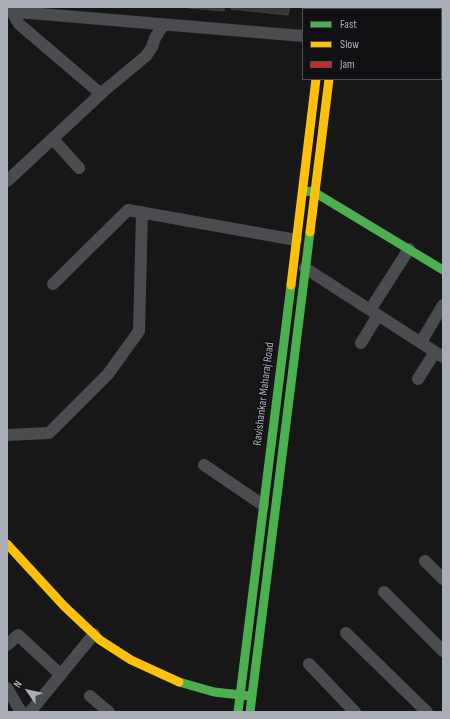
<!DOCTYPE html>
<html>
<head>
<meta charset="utf-8">
<style>
  body { margin:0 }
  #map { position:relative; width:450px; height:719px; overflow:hidden; background:#171717; font-family:"Sofia Sans Condensed",sans-serif }
  canvas { display:block }
  .frame { position:absolute; inset:0; border:8px solid #a8adb8; pointer-events:none }
  .legend { position:absolute; left:302px; top:8px; width:140px; height:72px; box-sizing:border-box; background:#111113; border:1px solid #4d4f55; margin:0; padding:5px 7px; list-style:none; font-size:12px; color:#a8adb8 }
  .legend li { display:flex; align-items:center; gap:8px; height:20px }
  .legend b { width:20px; border:1px solid #4d4f55 }
  .north { position:absolute; left:8px; top:671px; width:40px; height:40px; -webkit-text-stroke:3px #111113; paint-order:stroke; rotate:304deg; font-size:11px; font-weight:700; line-height:16px; text-align:center; color:#a8adb8 }
  .north::after { content:''; display:block; margin:auto; width:14px; height:18px; background:#a8adb8; clip-path:polygon(50% 0,100% 100%,50% 72%,0 100%) }
</style>
</head>
<body>
<div id="map">
<canvas width="450" height="719"></canvas>
<div class="frame"></div>
<ul class="legend">
<li><b style="height:5px;background:#4caf50"></b>Fast</li>
<li><b style="height:5px;background:#ffc107"></b>Slow</li>
<li><b style="height:5px;background:#c62828"></b>Jam</li>
</ul>
<div class="north">N</div>
</div>
<script>
const ctx = document.querySelector('canvas').getContext('2d');
ctx.lineJoin = 'round';
function fill(path, color) { ctx.fillStyle = color; ctx.fill(path, 'evenodd'); }
const poly = rows => new Path2D(rows.map(r => 'M' + r).join(''));
function stroke(path, color, width, dash) { ctx.strokeStyle = color; ctx.lineWidth = width; ctx.lineCap = dash ? 'butt' : 'round'; ctx.setLineDash(dash || []); ctx.stroke(path); }
function drawText(font, color, halo, rows, align = 'center') {
  ctx.font = font + ' "Sofia Sans Condensed",sans-serif'; ctx.lineWidth = 4; ctx.setLineDash([]); ctx.textBaseline = 'middle'; ctx.strokeStyle = halo; ctx.fillStyle = color; for (const [text, x, y, turn = 0] of rows) {
    ctx.save(); ctx.translate(x, y); ctx.rotate((+turn || 0) * Math.PI / 180); ctx.textAlign = isNaN(turn) ? turn : align; if (halo) ctx.strokeText(text, 0, 0); ctx.fillText(text, 0, 0); ctx.restore();
  }
}
const building = poly([
  [188,7,224,7,224,11,188,8,188,7],
  [231,7,290,7,288,15,231,9,231,7]
]);
fill(building, '#353536');
stroke(building, '#3f4043', 1);
stroke(poly([
  [7,8,17,12,303,36],
  [10,9,19,24,101,94],
  [53,139,79,168],
  [7,181,105,90,146,56,152,47,155,38,162,27,166,25],
  [305,268,443,357],
  [53,284,128,210,296,240],
  [370,310,409,249],
  [421,342,443,305],
  [361,343,378,315],
  [418,379,435,352],
  [7,435,49,433,108,374,139,331,142,212],
  [204,465,263,505],
  [425,561,443,579],
  [384,592,443,651],
  [346,633,427,712],
  [7,645,18,635,61,675],
  [309,664,355,712],
  [7,688,21,712],
  [90,696,109,712],
  [30,712,94,634]
]), '#4b4c50', 12);
stroke(poly([
  [337,9,338,7],
  [305,191,314,192,443,270],
  [179,682,214,692,250,696],
  [238,712,291,285],
  [250,712,310,232]
]), '#4caf50', 9);
stroke(poly([
  [310,232,329,79],
  [291,285,316,79],
  [7,544,64,606,100,640,131,660,179,682]
]), '#ffc107', 9);
stroke(poly([
  [325,7,325,9]
]), '#c62828', 9);
drawText('12px', '#a8adb8', '#111113', [
  ["Ravishankar Maharaj Road",264,394,-83]
]);
</script>
</body>
</html>
